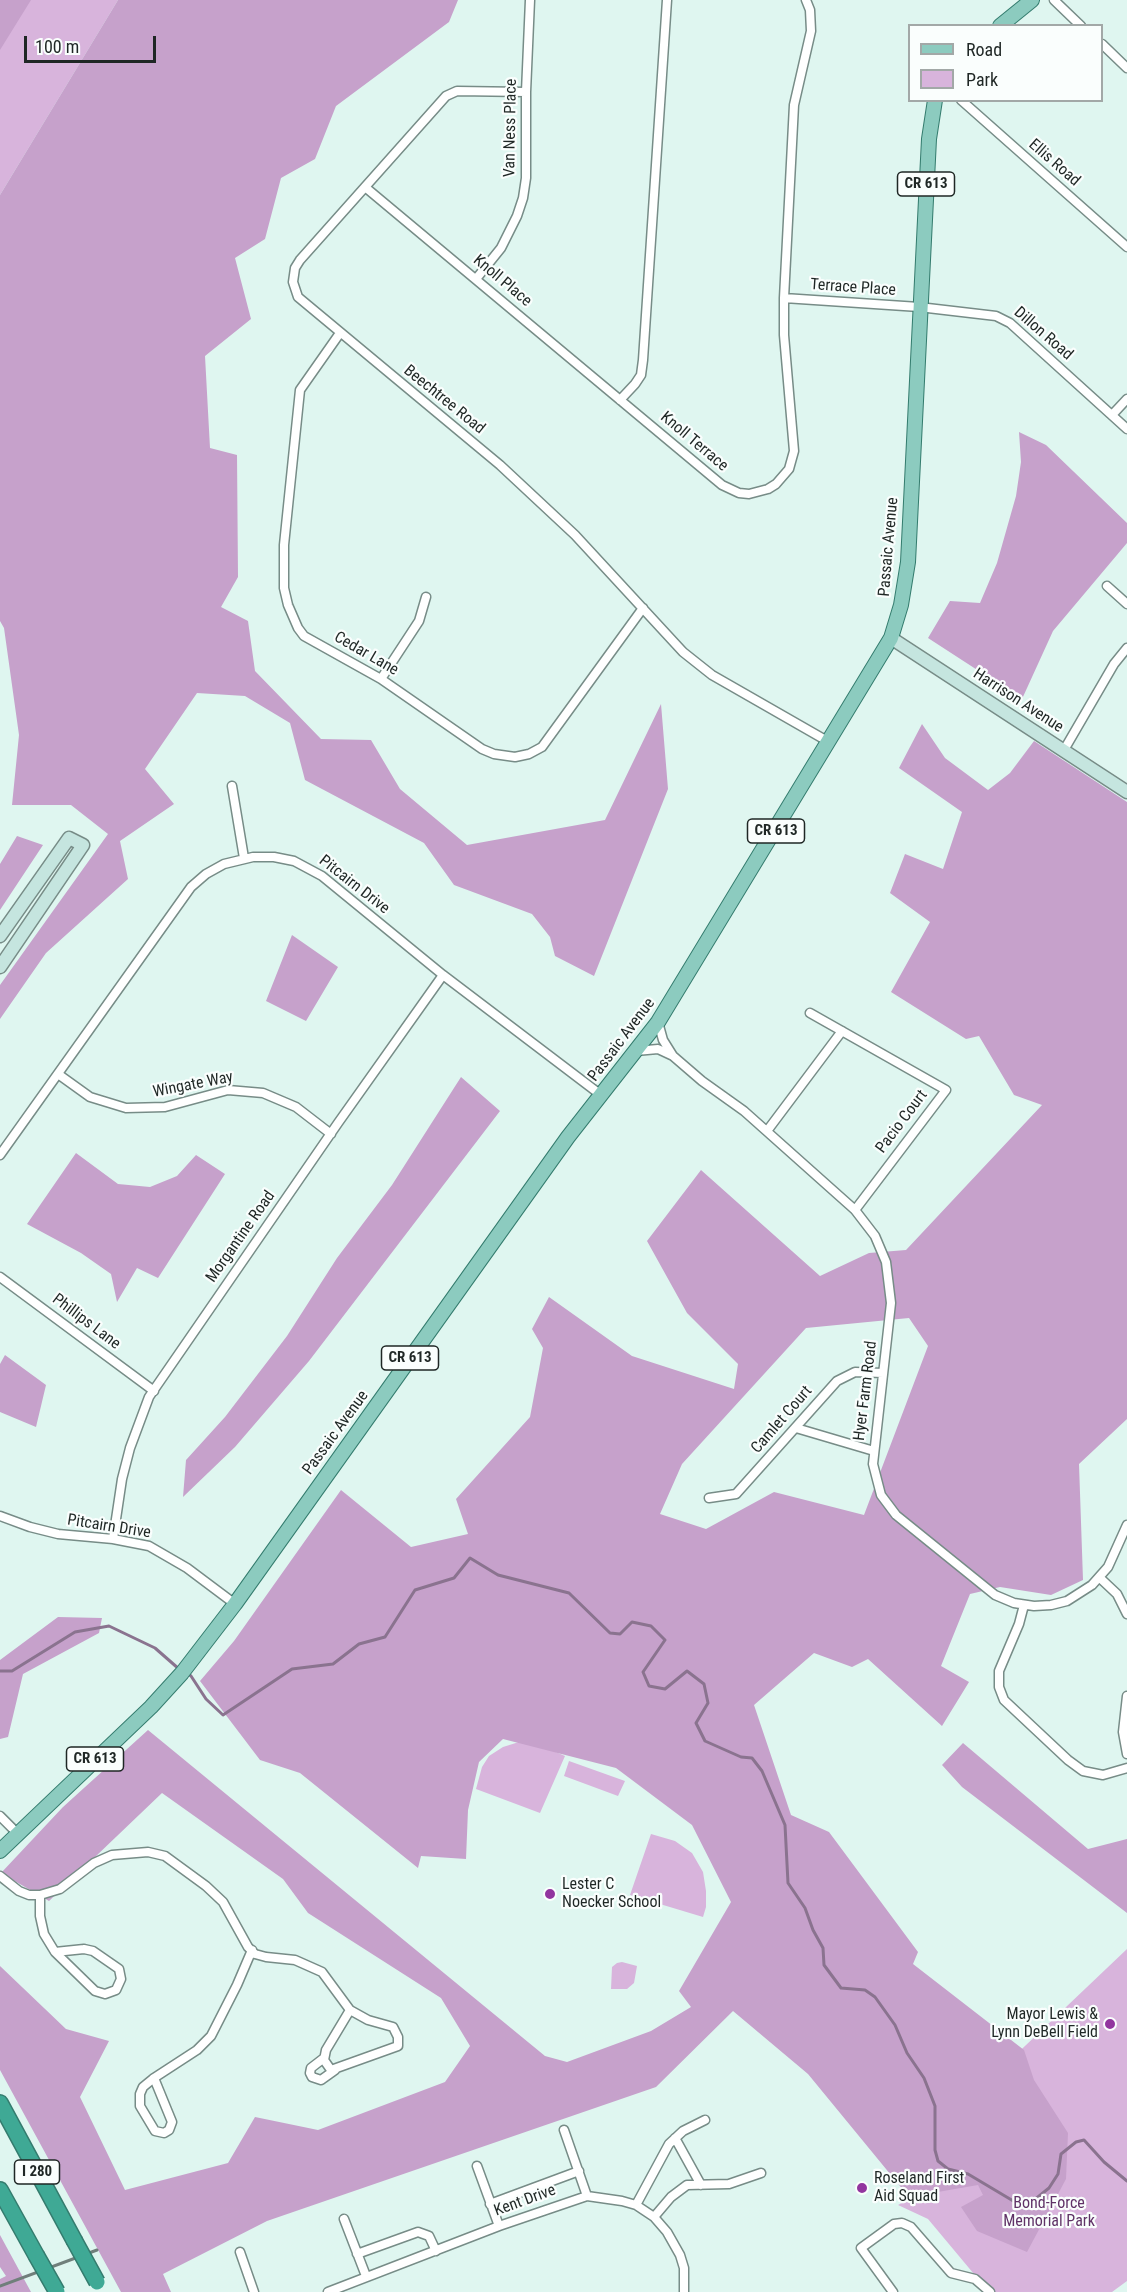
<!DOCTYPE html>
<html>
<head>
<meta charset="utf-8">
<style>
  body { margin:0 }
  #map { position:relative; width:1127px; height:2292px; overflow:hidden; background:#dff6f0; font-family:"Roboto Condensed",sans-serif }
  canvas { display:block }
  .legend { position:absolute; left:908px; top:24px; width:195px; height:78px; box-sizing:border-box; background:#fafefd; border:2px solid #a2a8a7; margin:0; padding:8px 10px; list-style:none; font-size:18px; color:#1f2725 }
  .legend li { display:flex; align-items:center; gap:12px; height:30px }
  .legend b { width:30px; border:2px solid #a2a8a7 }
  .scale { position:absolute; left:24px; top:36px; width:132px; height:27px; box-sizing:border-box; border:3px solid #1f2725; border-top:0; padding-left:8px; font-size:18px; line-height:21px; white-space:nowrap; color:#1f2725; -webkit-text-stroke:4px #fafefd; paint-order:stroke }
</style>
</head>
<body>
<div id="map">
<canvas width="1127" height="2292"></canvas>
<ul class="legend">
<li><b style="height:8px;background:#8ccbbf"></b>Road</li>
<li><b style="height:16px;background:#d8b4dc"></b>Park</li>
</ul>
<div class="scale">100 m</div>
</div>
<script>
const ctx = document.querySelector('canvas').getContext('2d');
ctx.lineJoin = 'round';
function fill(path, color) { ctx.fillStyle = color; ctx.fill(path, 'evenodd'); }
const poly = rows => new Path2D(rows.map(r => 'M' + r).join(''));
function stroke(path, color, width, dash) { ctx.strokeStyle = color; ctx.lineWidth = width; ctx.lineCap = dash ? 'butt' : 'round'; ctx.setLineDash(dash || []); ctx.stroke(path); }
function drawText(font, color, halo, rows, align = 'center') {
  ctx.font = font + ' "Roboto Condensed",sans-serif'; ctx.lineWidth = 4.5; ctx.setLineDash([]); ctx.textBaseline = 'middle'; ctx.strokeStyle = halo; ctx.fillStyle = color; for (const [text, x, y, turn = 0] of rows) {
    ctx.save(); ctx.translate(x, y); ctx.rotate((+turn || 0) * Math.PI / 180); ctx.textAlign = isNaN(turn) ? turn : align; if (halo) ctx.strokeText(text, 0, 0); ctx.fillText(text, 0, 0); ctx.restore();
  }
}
fill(poly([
  [0,0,118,0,0,195],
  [519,1742,549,1749,565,1756,540,1813,476,1789,482,1767,489,1756,503,1747],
  [569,1761,625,1781,618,1796,564,1776],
  [651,1834,675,1841,692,1853,703,1872,706,1891,706,1907,703,1917,630,1895],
  [1127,1949,1127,2281,1112,2292,989,2292,928,2219,898,2205,1043,2128,1005,2065],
  [622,1962,637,1966,634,1983,627,1989,611,1989,612,1967,617,1963]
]), '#d8b4dc');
fill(poly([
  [0,0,31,0,0,50],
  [118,0,458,0,449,22,336,106,315,159,281,178,265,239,235,258,251,319,205,356,210,448,237,455,238,577,221,607,248,621,255,671,321,739,371,740,400,789,467,845,605,820,661,704,668,789,594,976,555,956,550,937,532,914,454,885,424,843,305,780,290,723,245,696,197,693,145,769,174,804,120,841,128,879,46,953,0,1019,0,985,108,834,71,805,12,805,19,735,4,628,0,621,0,195],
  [1019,432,1046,445,1127,523,1127,543,1053,631,1022,699,928,638,950,601,980,603,997,563,1016,496,1021,462],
  [922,724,945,758,988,790,1010,773,1034,741,1127,802,1127,1419,1079,1464,1083,1580,1051,1595,1000,1587,970,1594,941,1666,969,1682,942,1726,868,1659,852,1667,814,1653,754,1705,791,1815,829,1832,918,1952,913,1964,1024,2050,1034,2080,1068,2133,1066,2179,1027,2252,977,2231,961,2207,983,2195,978,2185,909,2197,808,2074,733,2011,656,2087,267,2221,163,2274,171,2292,121,2292,0,2070,0,1966,66,2029,109,2041,80,2097,125,2190,228,2163,255,2117,318,2130,445,2082,470,2046,441,1998,308,1913,283,1879,162,1793,49,1901,1,1873,63,1807,148,1730,545,2056,567,2062,651,2031,691,2007,679,1991,731,1902,692,1825,616,1768,503,1739,479,1762,468,1810,466,1859,421,1856,418,1868,300,1773,260,1760,200,1681,234,1641,341,1490,411,1547,468,1534,456,1499,530,1417,543,1348,532,1329,549,1297,632,1356,734,1389,738,1364,687,1313,647,1241,701,1170,820,1276,869,1253,906,1250,1042,1105,1014,1095,979,1036,966,1039,891,992,930,922,890,893,905,854,943,869,962,812,899,768],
  [909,1318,928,1346,864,1515,774,1492,706,1529,660,1514,682,1464,806,1328],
  [17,836,43,845,0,910,0,864],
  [292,935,338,967,306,1021,266,1001],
  [461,1077,500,1111,309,1361,235,1447,183,1497,186,1460,225,1417,287,1336,337,1258,392,1185],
  [76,1153,118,1184,150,1187,177,1176,196,1155,225,1174,158,1278,137,1268,117,1302,111,1274,81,1253,27,1224],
  [5,1355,46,1385,36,1427,0,1412,0,1364],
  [58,1617,102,1618,99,1633,23,1674,8,1737,0,1739,0,1660],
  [963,1743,1088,1849,1127,1839,1127,1913,962,1787,942,1765],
  [0,2235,31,2292,0,2292,0,2279,6,2276,0,2267]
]), '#c6a1cb');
stroke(poly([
  [0,1671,12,1671,75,1632,109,1626,155,1648,179,1669],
  [187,1673,191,1676,206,1699,223,1715,292,1669,333,1664,359,1644,385,1637,415,1590,454,1578,470,1558,498,1575,569,1593,610,1633,620,1634,632,1622,651,1626,665,1640,643,1672,649,1686,665,1689,687,1671,704,1684,708,1703,696,1723,705,1741,741,1757,752,1758,762,1771,785,1825,788,1883,805,1908,813,1930,823,1948,824,1965,841,1988,865,1990,875,1997,895,2025,907,2053,924,2078,935,2106,935,2150,938,2161,948,2169,968,2174,1015,2202,1033,2201,1049,2188,1058,2174,1061,2154,1076,2142,1084,2140,1104,2162,1127,2181]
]), '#8a738f', 3);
const street = poly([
  [1054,0,1081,26],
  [1102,44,1127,68],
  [526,92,457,91,446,96,300,260,295,268,293,282,298,297,500,465,575,535,683,652,712,675,829,742],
  [961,100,1127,247],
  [365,187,722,485,739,493,749,494,768,489,776,484,789,469,794,451,784,335,784,298,794,105,811,31,810,10,806,0],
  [476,279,501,248,517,216,523,198,526,178,526,92,530,0],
  [784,298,919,307,996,316,1010,323,1127,429],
  [340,333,300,390,284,545,284,588,288,605,298,628,304,636,381,679,482,749,494,754,515,757,529,754,542,747,643,608],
  [620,400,635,384,641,375,643,360,667,0],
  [1112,415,1127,399],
  [1107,586,1127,604],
  [381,679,419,621,426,597],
  [1064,750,1114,664,1127,648],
  [232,786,244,858],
  [810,1013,946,1090,855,1210],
  [658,1022,663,1040,673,1056],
  [636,1051,658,1049,673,1056,702,1081,744,1111,855,1210,875,1236,886,1262,891,1303,873,1464,881,1495,896,1515,995,1595,1014,1603,1034,1606,1051,1605,1067,1601,1092,1585,1108,1567,1127,1525],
  [58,1074,90,1097,126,1108,165,1107,228,1090,263,1093,296,1107,331,1134],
  [767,1131,842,1031],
  [0,1155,191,887,206,874,224,864,253,857,274,857,294,861,322,876,443,975,601,1095],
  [0,1277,154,1391],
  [796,1428,874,1451],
  [709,1498,736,1494,837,1381,855,1372,883,1373],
  [0,1516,30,1527,58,1534,113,1539,149,1546,187,1568,235,1604],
  [113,1539,122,1479,130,1448,149,1397,338,1123,443,975],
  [1100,1578,1117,1594,1127,1614],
  [1024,1605,1019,1624,999,1671,999,1687,1004,1700,1068,1760,1083,1771,1103,1775,1127,1768],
  [1127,1696,1123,1732,1127,1754],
  [0,1816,17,1833],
  [0,1876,19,1891,29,1895,40,1895,60,1889,94,1863,112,1855,148,1852,165,1856,206,1886,223,1902,248,1947,255,1954,266,1957,295,1960,322,1972,350,2010],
  [40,1895,40,1916,44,1934,55,1952],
  [84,1949,93,1951,119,1969,121,1979,116,1990,105,1994,95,1991,55,1952,84,1949],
  [350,2010,368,2020,393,2027,398,2037,398,2046,331,2070,324,2060,326,2050,350,2010],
  [324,2058,311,2068,310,2073,312,2077,321,2080,335,2070],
  [154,2078,197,2050,211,2036,237,1985,252,1950],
  [154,2078,172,2122,169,2130,164,2133,155,2131,140,2106,140,2094,143,2087,154,2078],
  [564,2130,587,2196],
  [675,2138,701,2185],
  [477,2166,499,2226],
  [490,2204,579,2171],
  [636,2205,669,2144,683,2131,705,2120],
  [654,2217,671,2197,687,2185,729,2184,761,2173],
  [344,2219,366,2276],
  [240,2252,254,2292],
  [357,2254,418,2232,429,2236,436,2251],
  [328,2292,499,2226,587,2196,622,2201,636,2205,654,2217,667,2232,680,2255,684,2268,684,2292],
  [893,2292,861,2248,894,2224,902,2223,911,2227,951,2273,975,2279,990,2292]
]);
const secondary = poly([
  [891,638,1127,792],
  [0,936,69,838,83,845,0,967]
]);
const primary = poly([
  [1000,26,1032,0],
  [0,1851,151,1707,182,1673,235,1604,568,1137,658,1022,891,638,901,605,908,562,929,139,935,100]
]);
const highway = poly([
  [0,2103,74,2240],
  [0,2190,36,2255]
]);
stroke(street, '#778c87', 11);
stroke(secondary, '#778c87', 15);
stroke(primary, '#347c6e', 16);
stroke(highway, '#347c6e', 18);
stroke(street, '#fff', 8);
stroke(secondary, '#c5e5df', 12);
stroke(primary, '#8ccbbf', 14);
stroke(highway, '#3fa995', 15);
stroke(poly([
  [0,2286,97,2250]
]), '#707f7b', 3);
const highwayBridge = poly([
  [74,2240,97,2282],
  [36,2255,57,2292]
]);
stroke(highwayBridge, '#347c6e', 18, []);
stroke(highwayBridge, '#3fa995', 15);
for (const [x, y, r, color] of [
  [550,1894,6,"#92359f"],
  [1110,2024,6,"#92359f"],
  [862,2188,6,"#92359f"]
]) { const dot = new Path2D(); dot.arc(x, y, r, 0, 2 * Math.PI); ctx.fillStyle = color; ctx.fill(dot); stroke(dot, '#fafefd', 2); }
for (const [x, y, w] of [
  [926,184,57],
  [776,831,57],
  [410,1358,57],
  [95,1759,57],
  [37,2172,45]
]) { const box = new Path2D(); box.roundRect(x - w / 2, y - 12, w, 24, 4.5); ctx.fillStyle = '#fafefd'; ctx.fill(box); stroke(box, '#1f2725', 1.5); }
drawText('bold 15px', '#1f2725', null, [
  ["CR 613",926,184],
  ["CR 613",776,831],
  ["CR 613",410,1358],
  ["CR 613",95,1759],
  ["I 280",37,2172]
]);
drawText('16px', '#1f2725', '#fafefd', [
  ["Van Ness Place",511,128,-89],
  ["Ellis Road",1054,163,41],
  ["Knoll Place",502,281,40],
  ["Terrace Place",853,288,4],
  ["Dillon Road",1043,334,41],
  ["Beechtree Road",444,400,39],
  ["Knoll Terrace",694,442,40],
  ["Passaic Avenue",889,547,-85],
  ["Cedar Lane",366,654,30],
  ["Harrison Avenue",1018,701,33],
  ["Pitcairn Drive",354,885,38],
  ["Passaic Avenue",622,1040,-53],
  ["Wingate Way",193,1085,-11],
  ["Pacio Court",902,1122,-53],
  ["Morgantine Road",241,1237,-55],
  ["Phillips Lane",86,1322,37],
  ["Hyer Farm Road",866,1391,-83],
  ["Camlet Court",782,1420,-49],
  ["Passaic Avenue",336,1433,-54],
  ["Pitcairn Drive",109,1527,9],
  ["Kent Drive",525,2201,-20]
]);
drawText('16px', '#1f2725', '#fafefd', [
  ["Lester C",562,1885],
  ["Noecker School",562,1903],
  ["Mayor Lewis &",1098,2015,"right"],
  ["Lynn DeBell Field",1098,2033,"right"],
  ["Roseland First",874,2179],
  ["Aid Squad",874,2197]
], 'left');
drawText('16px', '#603267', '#fafefd', [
  ["Bond-Force",1049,2204],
  ["Memorial Park",1049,2222]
]);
</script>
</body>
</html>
